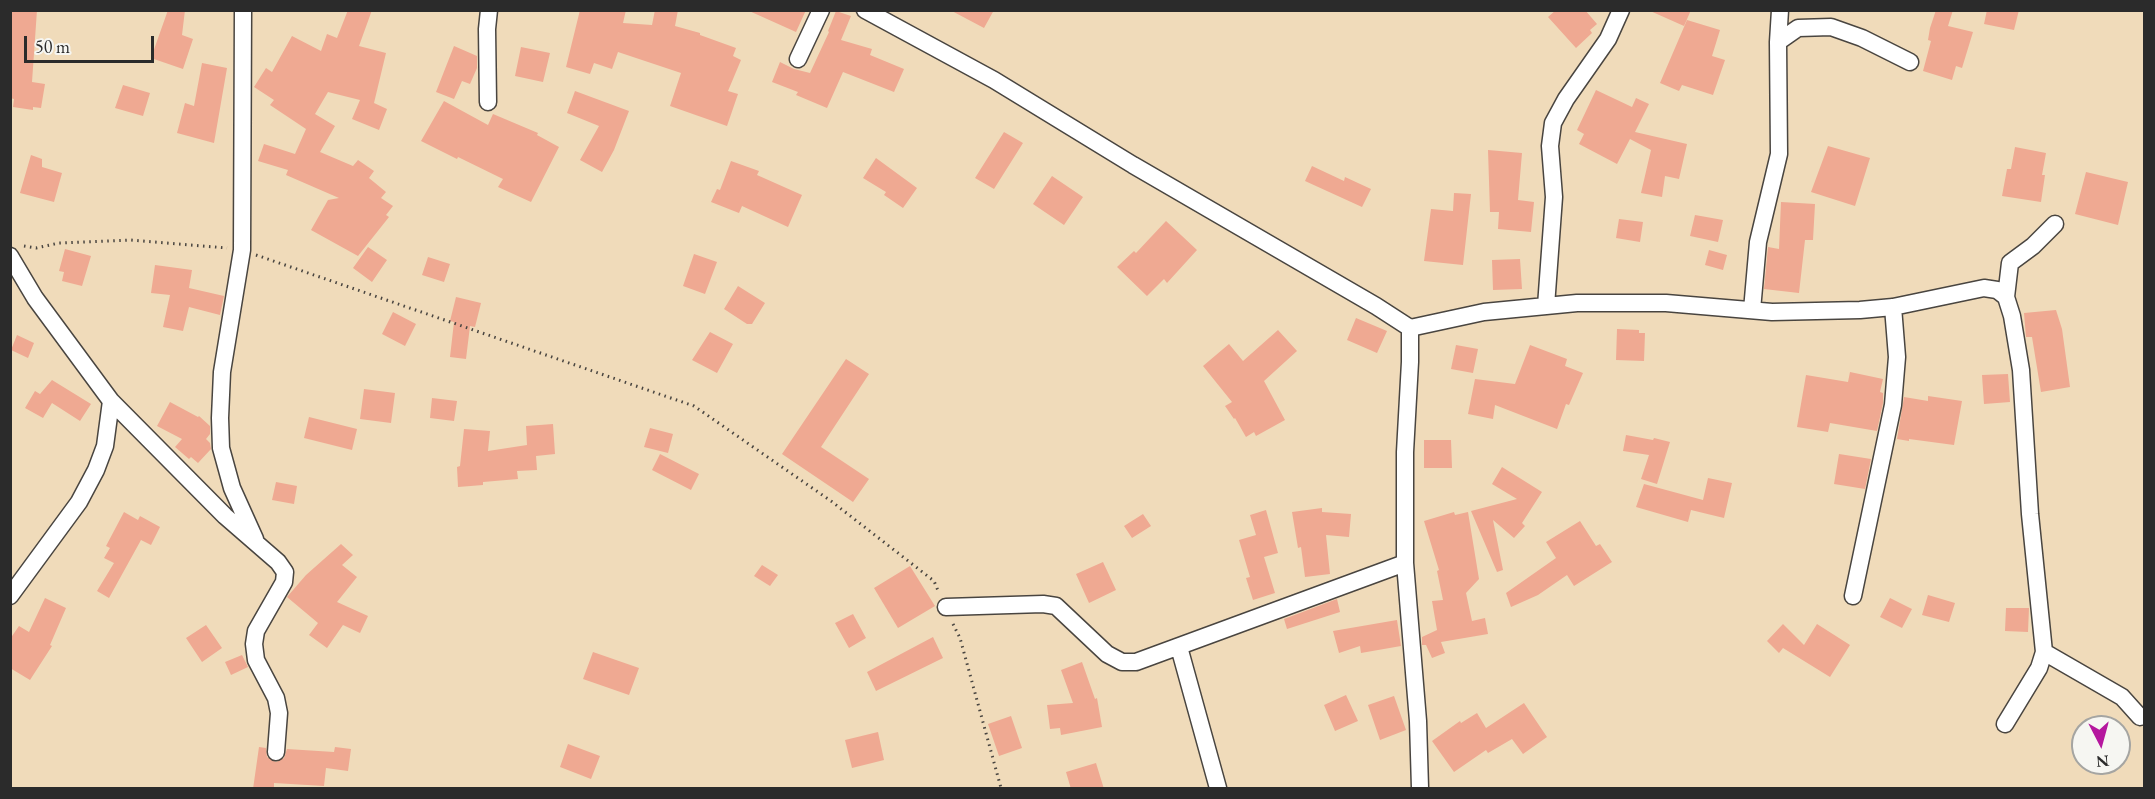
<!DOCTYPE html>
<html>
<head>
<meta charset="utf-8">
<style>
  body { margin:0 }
  #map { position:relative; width:2155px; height:799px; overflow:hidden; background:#f0dbba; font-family:"EB Garamond",serif }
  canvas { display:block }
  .frame { position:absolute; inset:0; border:12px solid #2b2b2b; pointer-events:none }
  .north { position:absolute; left:2071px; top:715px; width:60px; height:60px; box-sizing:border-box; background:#f6f6f2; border:2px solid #a5a5a2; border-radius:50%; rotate:174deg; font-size:16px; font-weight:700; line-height:24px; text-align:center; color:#2b2b2b }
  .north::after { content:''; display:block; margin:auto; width:21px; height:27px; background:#b5179e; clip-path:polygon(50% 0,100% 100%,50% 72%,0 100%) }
  .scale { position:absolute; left:24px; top:36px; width:130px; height:27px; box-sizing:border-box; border:3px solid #2b2b2b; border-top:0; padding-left:8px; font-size:18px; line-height:21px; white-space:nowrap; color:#2b2b2b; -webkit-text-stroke:4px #f6f6f2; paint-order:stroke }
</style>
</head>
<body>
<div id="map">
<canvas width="2155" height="799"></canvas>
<div class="frame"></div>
<div class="north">N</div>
<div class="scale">50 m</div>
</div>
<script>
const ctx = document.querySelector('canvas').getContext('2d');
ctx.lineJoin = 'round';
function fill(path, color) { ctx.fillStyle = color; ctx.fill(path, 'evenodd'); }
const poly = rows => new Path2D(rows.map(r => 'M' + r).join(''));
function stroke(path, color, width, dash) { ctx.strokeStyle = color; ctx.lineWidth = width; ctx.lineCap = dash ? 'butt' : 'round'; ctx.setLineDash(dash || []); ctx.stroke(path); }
fill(poly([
  [10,10,37,10,32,82,45,84,41,108,33,107,33,110,13,107,14,99,10,98],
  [168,10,185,10,182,35,193,39,183,69,151,58],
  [348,10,372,10,359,46,386,53,374,103,387,109,379,130,352,119,360,100,328,92,315,114,335,126,320,152,353,166,358,160,374,171,369,178,386,192,381,198,393,206,386,215,389,217,358,256,311,230,328,200,339,198,286,175,288,170,258,161,264,144,295,154,306,129,270,105,274,100,254,87,266,68,272,72,292,36,321,51,327,34,337,38],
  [580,10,626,10,623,23,652,25,655,10,678,10,675,26,700,33,700,35,736,48,733,56,741,60,728,91,738,94,727,126,670,106,681,73,618,52,612,69,594,63,590,74,566,67],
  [747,10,806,10,796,32],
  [950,10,994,10,984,28],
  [1556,10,1585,10,1597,24,1590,30,1592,33,1576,48,1548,17],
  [1648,10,1691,10,1684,26],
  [1936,10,1953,10,1948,26,1973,32,1962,68,1956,66,1952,80,1923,71,1931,41,1928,40,1930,28],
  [1987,10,2019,10,2014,30,1984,24],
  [836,11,851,16,841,40,872,49,870,55,904,69,894,92,843,72,827,108,796,95,798,92,772,82,780,62,794,69,810,73,829,32,828,31],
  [1687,20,1720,30,1712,56,1725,60,1713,95,1682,85,1679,91,1660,83],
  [454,46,477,56,477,68,470,84,462,81,454,99,436,92],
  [521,47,550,53,543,82,515,76],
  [202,63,227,68,214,143,177,133,185,103,194,106],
  [123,85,150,93,143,116,115,108],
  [1596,90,1632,107,1636,98,1649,104,1635,132,1687,144,1679,179,1665,176,1662,197,1641,193,1651,150,1630,139,1617,164,1579,144,1584,134,1577,130],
  [575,91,629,111,614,150,602,172,580,160,599,126,567,113],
  [444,101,488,125,493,114,538,133,537,135,559,147,531,202,498,187,503,179,458,157,457,159,421,141],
  [1004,132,1023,143,994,189,975,178],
  [1828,146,1870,158,1855,206,1811,192],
  [2015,147,2046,153,2042,175,2045,175,2041,202,2002,196,2007,169,2011,169],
  [1488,150,1522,153,1518,200,1534,202,1531,232,1498,229,1499,212,1490,212],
  [31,155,42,159,42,167,62,173,54,202,20,193],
  [876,158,917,188,903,208,884,195,886,192,863,178],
  [731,161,759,171,757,175,802,195,788,227,742,206,739,213,711,202,717,189,720,190],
  [1312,166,1344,181,1345,177,1371,189,1362,207,1305,181],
  [2086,172,2128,182,2118,225,2075,214],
  [1052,176,1083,197,1064,225,1033,204],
  [1454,193,1471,194,1463,265,1424,261,1431,209,1453,211],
  [1781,202,1815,204,1813,240,1805,240,1799,293,1764,289,1768,247,1779,249],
  [1695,215,1723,220,1718,242,1690,236],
  [1619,219,1643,222,1640,242,1616,238],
  [1166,221,1197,250,1167,283,1164,279,1147,296,1117,267,1134,251,1136,253],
  [368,247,387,260,372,282,353,268],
  [65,249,91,256,82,286,62,281,64,272,59,271],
  [1709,250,1727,255,1723,270,1705,265],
  [694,254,717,262,705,294,683,286],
  [428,257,450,264,444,282,422,275],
  [1520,259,1522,289,1493,290,1492,260],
  [155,265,192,270,189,288,224,296,220,315,189,307,183,331,163,327,170,295,151,293],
  [738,286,765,303,752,324,747,324,724,309],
  [456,297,481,303,475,327,470,326,466,359,450,357,454,322,450,321],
  [2056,310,2062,329,2070,387,2041,392,2032,337,2026,337,2024,313],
  [393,312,416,324,405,346,382,334],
  [1356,318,1387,331,1377,353,1347,340],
  [1617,329,1639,330,1639,333,1645,333,1644,361,1616,360],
  [1278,330,1297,351,1264,381,1285,420,1256,436,1254,432,1246,437,1235,418,1234,419,1225,406,1232,402,1203,366,1229,344,1243,361],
  [710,332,733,344,717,373,692,360],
  [17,335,34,343,28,358,11,350],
  [1456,345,1478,349,1473,373,1451,369],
  [1530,345,1567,359,1565,366,1583,373,1569,405,1566,404,1557,429,1495,405,1493,419,1468,414,1475,379,1515,384],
  [846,359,869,374,821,447,869,479,853,502,782,454],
  [1850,372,1883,379,1880,392,1883,393,1883,403,1877,431,1830,423,1828,432,1797,427,1806,375,1848,382],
  [2008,374,2010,402,1984,404,1982,375],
  [52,380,91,404,80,421,52,403,43,418,25,408,35,391,40,394],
  [364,389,395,393,391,423,360,419],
  [1928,396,1962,401,1954,445,1909,439,1909,441,1897,439,1904,397,1928,401],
  [432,398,457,401,454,421,430,418],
  [170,402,198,417,199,416,210,426,210,434,206,439,210,443,211,449,198,463,191,457,189,459,175,447,182,439,157,426],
  [309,417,357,429,352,450,304,438],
  [553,424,555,454,536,456,537,470,517,471,518,479,483,482,483,485,458,487,457,467,460,466,464,429,490,431,488,451,527,445,526,426],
  [650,428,673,434,668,453,644,447],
  [1626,435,1653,440,1654,438,1670,442,1657,484,1641,479,1649,455,1623,451],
  [1424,440,1451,440,1452,468,1424,468],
  [660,454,699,474,691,490,652,470],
  [1839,454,1871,459,1865,489,1834,484],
  [1502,467,1542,492,1522,523,1525,526,1514,538,1493,520,1503,570,1497,572,1471,511,1517,499,1492,484],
  [1708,478,1732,483,1724,518,1691,510,1688,522,1636,507,1644,484,1703,500],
  [276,482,297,486,294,504,272,500],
  [1322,508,1322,512,1351,514,1349,537,1326,535,1330,574,1305,577,1301,547,1298,548,1292,512],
  [1266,510,1278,553,1264,557,1275,593,1253,600,1246,578,1250,577,1239,540,1256,535,1250,515],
  [124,512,138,520,140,516,160,527,151,545,141,540,109,598,97,591,114,563,104,558,110,548,106,546],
  [1454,512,1455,515,1468,512,1479,579,1466,593,1472,621,1485,618,1488,634,1441,642,1445,653,1432,658,1426,645,1422,645,1422,637,1437,630,1432,601,1443,600,1437,571,1439,570,1424,521],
  [1143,514,1151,526,1132,538,1124,526],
  [1580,521,1596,546,1600,544,1612,562,1574,586,1567,575,1538,595,1511,607,1506,593,1556,558,1546,542],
  [341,544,353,555,342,565,357,577,337,602,368,616,360,633,343,625,327,648,309,635,318,623,287,597,306,575],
  [1103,562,1116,590,1089,603,1076,574],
  [762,565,778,575,770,586,754,576],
  [910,566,935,606,898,628,874,588],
  [1928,595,1955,603,1949,622,1922,615],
  [45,598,66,608,50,645,52,646,30,680,10,668,10,639,19,626,29,632],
  [1890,598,1912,609,1902,628,1880,617],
  [1337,599,1340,612,1287,629,1284,619],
  [2006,608,2029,608,2028,632,2005,631],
  [853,614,866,638,849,648,835,623],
  [1397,620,1401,646,1361,653,1360,646,1339,653,1333,631],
  [1783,624,1804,645,1817,624,1850,645,1830,677,1783,648,1779,653,1767,641],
  [206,625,222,648,202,662,186,638],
  [933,637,943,658,876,691,867,672],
  [593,652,639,668,629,695,583,679],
  [242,655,248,667,231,675,225,662],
  [1082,662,1095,699,1097,698,1102,727,1061,735,1060,728,1050,729,1047,705,1073,703,1061,670],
  [1346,695,1358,721,1335,731,1324,705],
  [1394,696,1406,730,1380,740,1368,705],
  [1524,703,1547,737,1523,754,1512,739,1488,753,1486,750,1454,772,1432,741,1460,721,1461,723,1477,713,1486,728],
  [1011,716,1022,748,999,756,988,724],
  [878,732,884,760,852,768,845,740],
  [568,744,600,756,591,779,560,767],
  [259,747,266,748,267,757,276,762,284,758,287,749,334,752,335,747,351,749,348,771,326,768,324,786,274,783,274,789,253,789],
  [1096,763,1104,789,1071,789,1066,772]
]), '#efa992');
const minor = poly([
  [243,10,242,250,222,372,220,418,221,448,232,488,255,539],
  [865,10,994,80,1133,165,1376,306,1410,328,1410,362,1405,452,1405,563,1418,721,1420,788],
  [1778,42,1798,28,1831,27,1862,38,1910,62],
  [798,59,821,10],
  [488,102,487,29,489,10],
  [10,256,35,298,111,401,225,516,278,562,285,572,284,582,256,631,254,644,256,660,276,698,279,713,276,752],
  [2006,297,2010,263,2033,246,2055,224],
  [1546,306,1554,197,1550,146,1553,123,1566,99,1608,39,1621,10],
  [1752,310,1758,242,1779,154,1778,42,1780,10],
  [1410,328,1484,312,1577,303,1666,303,1772,312,1860,310,1893,307,1984,288,1997,290,2006,297,2012,316,2021,370,2030,514,2044,652,2039,668,2005,724],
  [10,596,79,502,96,470,105,446,111,401],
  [1853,596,1893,405,1897,357,1893,307],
  [946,607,1043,604,1056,606,1107,654,1122,662,1136,662,1405,563],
  [1179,647,1218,788],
  [2044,652,2122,697,2140,717]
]);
stroke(minor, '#494540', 19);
stroke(poly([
  [24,246,36,248,59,243,130,240,227,248],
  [256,255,694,406,831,501,934,581,939,593],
  [953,624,960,638,1001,788]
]), '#494540', 3, [1.5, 4.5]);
stroke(minor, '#fff', 16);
</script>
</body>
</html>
